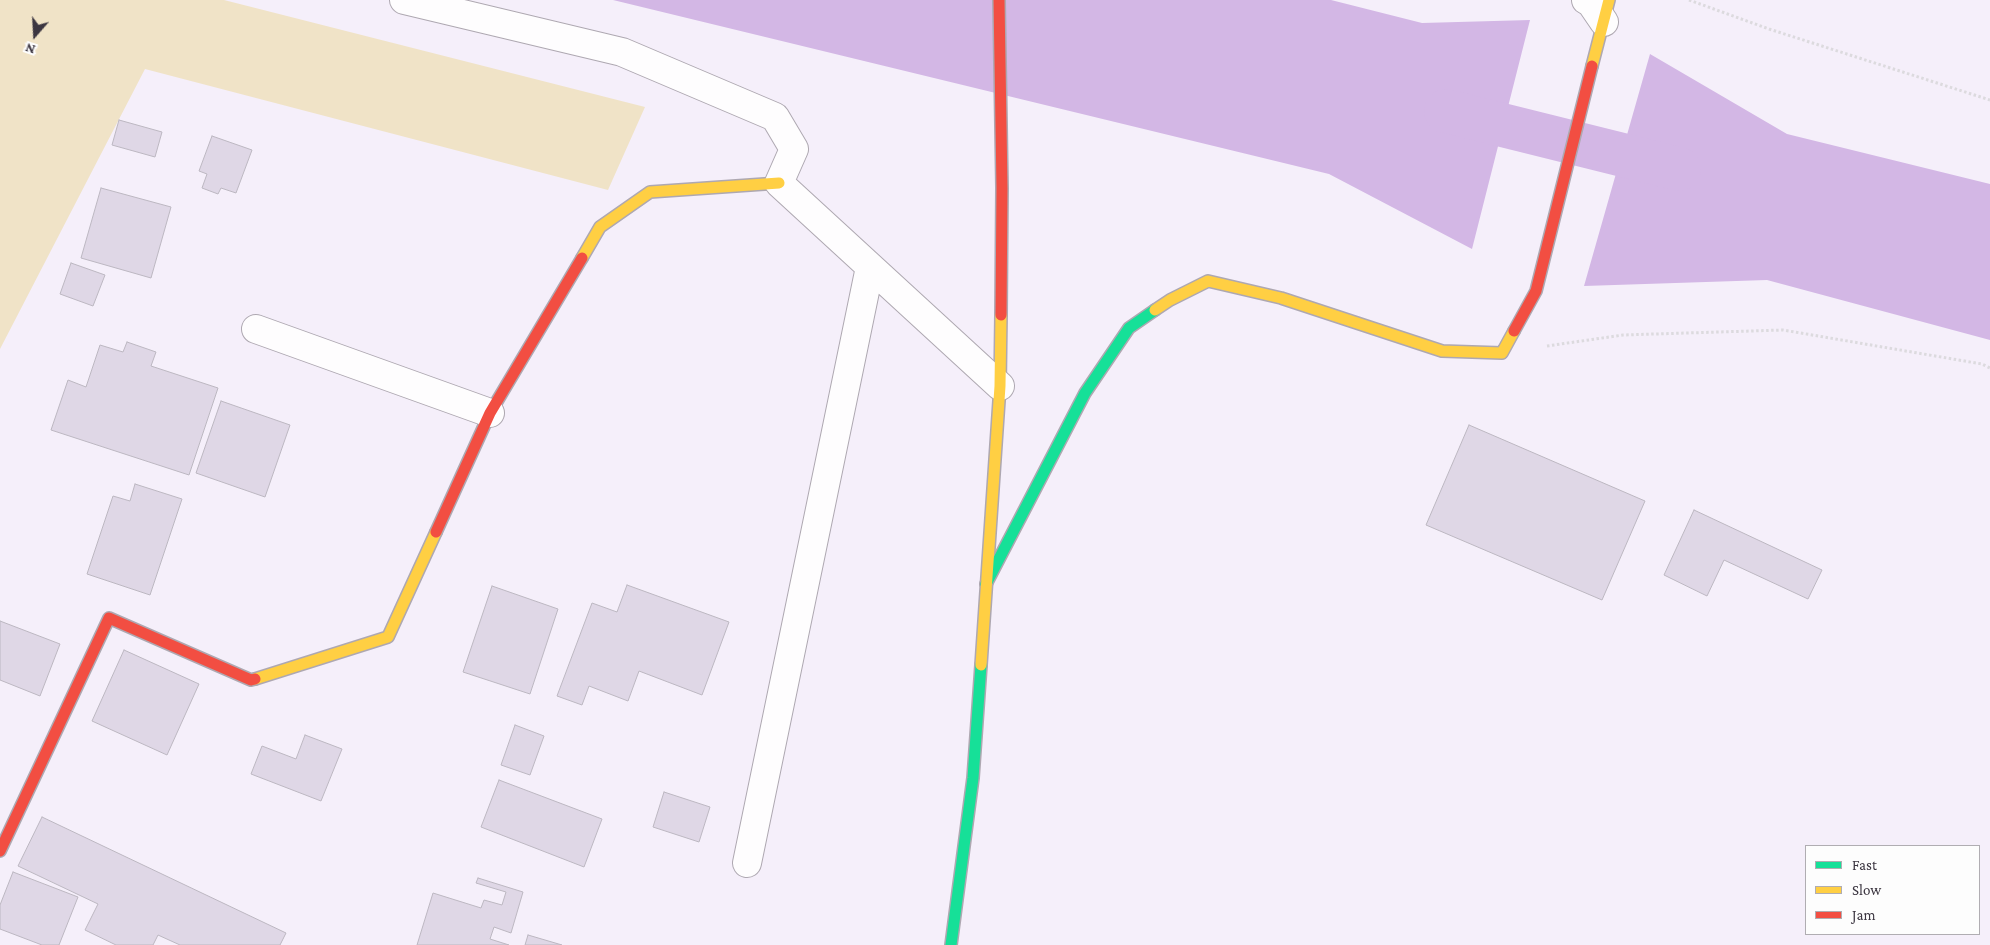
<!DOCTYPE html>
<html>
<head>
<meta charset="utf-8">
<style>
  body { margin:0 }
  #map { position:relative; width:1990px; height:945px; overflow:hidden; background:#f5effa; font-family:"Crimson Pro",serif }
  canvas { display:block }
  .legend { position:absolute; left:1805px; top:845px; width:175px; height:90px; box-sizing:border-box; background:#fdfdfd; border:1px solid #b0adb2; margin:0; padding:6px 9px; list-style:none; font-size:15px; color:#3c3641 }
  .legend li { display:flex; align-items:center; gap:10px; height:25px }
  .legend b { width:25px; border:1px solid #b0adb2 }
  .north { position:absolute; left:10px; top:10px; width:50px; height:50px; -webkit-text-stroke:4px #fdfdfd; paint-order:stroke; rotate:199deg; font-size:14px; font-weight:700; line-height:20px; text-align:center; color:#3c3641 }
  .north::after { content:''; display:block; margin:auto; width:18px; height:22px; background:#3c3641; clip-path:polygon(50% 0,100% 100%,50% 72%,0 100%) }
</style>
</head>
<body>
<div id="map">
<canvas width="1990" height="945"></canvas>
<ul class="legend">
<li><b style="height:6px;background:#16e098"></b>Fast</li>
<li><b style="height:6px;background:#ffcf43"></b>Slow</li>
<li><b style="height:6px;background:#f24e42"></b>Jam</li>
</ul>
<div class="north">N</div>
</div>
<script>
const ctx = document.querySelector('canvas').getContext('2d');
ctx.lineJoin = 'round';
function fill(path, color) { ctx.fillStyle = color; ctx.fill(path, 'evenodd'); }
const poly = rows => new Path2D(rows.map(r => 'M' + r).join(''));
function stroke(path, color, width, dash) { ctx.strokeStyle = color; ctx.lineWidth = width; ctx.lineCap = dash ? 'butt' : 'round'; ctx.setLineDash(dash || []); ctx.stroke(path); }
fill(poly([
  [0,0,224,0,645,107,608,190,145,69,0,349]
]), '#f0e3c7');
fill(poly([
  [613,0,1331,0,1422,23,1530,20,1472,249,1329,174],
  [1650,54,1787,134,1990,184,1990,340,1767,280,1584,286]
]), '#d3b7e5');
stroke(poly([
  [1446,111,1679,169]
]), '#d3b7e5', 44);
const building = poly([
  [119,120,162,132,155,157,112,145,119,120],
  [212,136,252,150,236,193,221,188,218,194,202,188,207,174,199,171,212,136],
  [101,188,171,207,151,278,81,258,101,188],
  [71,263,105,275,93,306,60,294,71,263],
  [127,342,156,352,151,366,218,388,189,475,51,430,68,380,86,387,100,345,123,352,127,342],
  [221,401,290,425,265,497,196,473,221,401],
  [1469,425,1645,501,1602,600,1426,525,1469,425],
  [135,484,182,499,150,595,87,574,113,496,130,501,135,484],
  [1694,510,1822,570,1808,599,1724,560,1707,596,1664,575,1694,510],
  [627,585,729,622,702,695,639,671,628,701,589,686,582,705,557,696,592,603,617,612,627,585],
  [492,586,558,609,530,694,463,672,492,586],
  [0,621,60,644,40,696,0,680,0,621],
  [124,650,199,684,167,755,92,721,124,650],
  [515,725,544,736,530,775,501,765,515,725],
  [305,735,342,749,321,801,251,774,262,746,296,759,305,735],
  [499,780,602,819,584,867,481,827,499,780],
  [664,792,710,807,699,842,653,827,664,792],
  [42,817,286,933,280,945,180,945,158,935,153,945,116,945,85,930,98,904,18,866,42,817],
  [13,872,78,897,59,945,42,945,0,929,0,905,13,872],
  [478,878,523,892,511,933,494,927,490,939,509,945,417,945,433,893,481,908,484,900,502,905,506,892,476,883,478,878],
  [528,935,562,945,525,945,528,935]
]);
fill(building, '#dfd7e6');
stroke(building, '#bcb7c1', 1);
const street = poly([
  [404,0,622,52,775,117,794,149,779,183,1000,386],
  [1586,0,1591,3,1604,22],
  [256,329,490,413],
  [747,863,870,267]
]);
const fast = poly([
  [986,584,1085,393,1129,328,1155,310],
  [951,945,973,778,981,665]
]);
const slow = poly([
  [1592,66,1609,0],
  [582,258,600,227,650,192,779,183],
  [1155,310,1170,300,1208,281,1281,298,1442,351,1502,353,1514,331],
  [981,665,1000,386,1001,315],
  [255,679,388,637,436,532]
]);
const jam = poly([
  [999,0,1002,188,1001,315],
  [1514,331,1536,291,1592,66],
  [436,532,490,413,582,258],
  [0,851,109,618,251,680,255,679]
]);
stroke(street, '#aea8b1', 30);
stroke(fast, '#aea8b1', 14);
stroke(slow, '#aea8b1', 14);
stroke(jam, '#aea8b1', 14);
stroke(poly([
  [1689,0,1769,29,1990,100],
  [1547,346,1623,335,1783,330,1982,364,1990,368]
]), '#dcdade', 3, [2.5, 2.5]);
stroke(street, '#fefdfe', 28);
stroke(fast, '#16e098', 11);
stroke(slow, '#ffcf43', 11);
stroke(jam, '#f24e42', 11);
</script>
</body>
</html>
